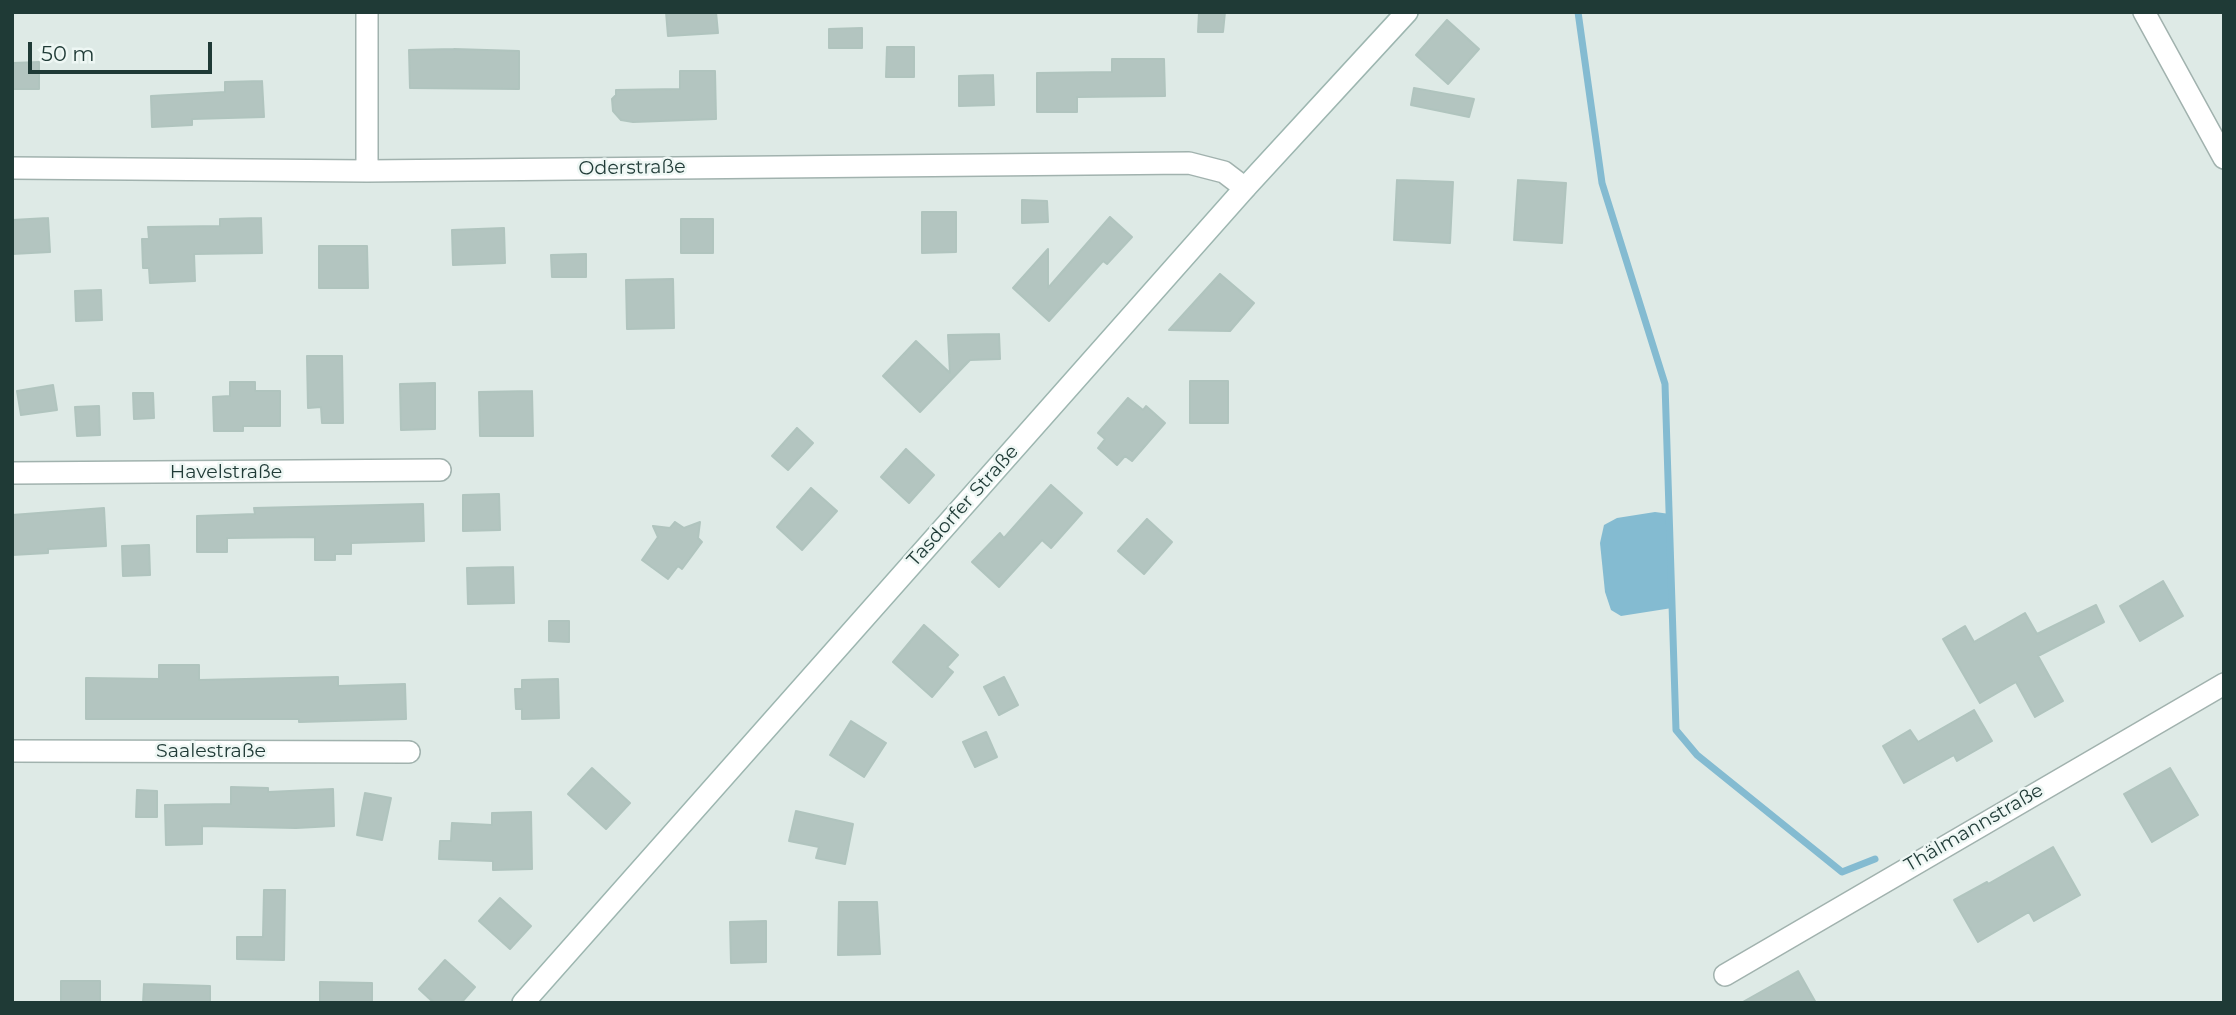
<!DOCTYPE html>
<html>
<head>
<meta charset="utf-8">
<style>
  body { margin:0 }
  #map { position:relative; width:2236px; height:1015px; overflow:hidden; background:#deeae6; font-family:Montserrat,sans-serif }
  canvas { display:block }
  .frame { position:absolute; inset:0; border:14px solid #1f3a36; pointer-events:none }
  .scale { position:absolute; left:28px; top:42px; width:184px; height:32px; box-sizing:border-box; border:4px solid #1f3a36; border-top:0; padding-left:9px; font-size:21px; line-height:24px; white-space:nowrap; color:#1f3a36; -webkit-text-stroke:5px #eef7f4; paint-order:stroke }
</style>
</head>
<body>
<div id="map">
<canvas width="2236" height="1015"></canvas>
<div class="frame"></div>
<div class="scale">50 m</div>
</div>
<script>
const ctx = document.querySelector('canvas').getContext('2d');
ctx.lineJoin = 'round';
function fill(path, color) { ctx.fillStyle = color; ctx.fill(path, 'evenodd'); }
const poly = rows => new Path2D(rows.map(r => 'M' + r).join(''));
function stroke(path, color, width, dash) { ctx.strokeStyle = color; ctx.lineWidth = width; ctx.lineCap = dash ? 'butt' : 'round'; ctx.setLineDash(dash || []); ctx.stroke(path); }
function drawText(font, color, halo, rows, align = 'center') {
  ctx.font = font + ' Montserrat,sans-serif'; ctx.lineWidth = 5; ctx.setLineDash([]); ctx.textBaseline = 'middle'; ctx.strokeStyle = halo; ctx.fillStyle = color; for (const [text, x, y, turn = 0] of rows) {
    ctx.save(); ctx.translate(x, y); ctx.rotate((+turn || 0) * Math.PI / 180); ctx.textAlign = isNaN(turn) ? turn : align; if (halo) ctx.strokeText(text, 0, 0); ctx.fillText(text, 0, 0); ctx.restore();
  }
}
fill(poly([
  [1655,512,1670,514,1672,608,1621,616,1611,610,1605,592,1600,543,1604,525,1617,518]
]), '#84bbd1');
stroke(poly([
  [1578,12,1602,183,1665,384,1676,730,1697,755,1842,872,1875,859]
]), '#84bbd1', 7);
const building = poly([
  [666,12,716,12,718,33,668,36,666,12],
  [1199,12,1225,12,1223,32,1198,32,1199,12],
  [1447,20,1479,49,1448,84,1416,55,1447,20],
  [862,28,862,48,829,48,829,29,862,28],
  [887,47,914,47,914,77,886,77,887,47],
  [454,49,519,51,519,89,410,88,409,50,454,49],
  [1112,59,1164,59,1165,96,1077,97,1077,112,1037,112,1037,73,1112,72,1112,59],
  [39,62,39,89,13,89,13,63,39,62],
  [680,71,715,71,716,119,633,122,621,120,613,111,612,99,616,95,616,90,680,89,680,71],
  [993,75,994,105,959,106,959,76,993,75],
  [262,81,264,117,192,119,192,125,152,127,151,96,225,92,225,82,262,81],
  [1414,88,1474,99,1469,117,1411,105,1414,88],
  [1397,180,1453,182,1450,243,1394,240,1397,180],
  [1518,180,1566,183,1562,243,1514,240,1518,180],
  [1022,200,1047,201,1048,222,1022,223,1022,200],
  [922,212,956,212,956,252,922,253,922,212],
  [1110,217,1132,237,1107,264,1103,261,1049,321,1013,288,1048,249,1048,288,1110,217],
  [48,218,50,252,12,254,12,220,48,218],
  [261,218,262,253,194,254,195,281,150,283,149,268,143,268,142,239,149,239,148,227,220,226,220,219,261,218],
  [681,219,713,219,713,253,681,253,681,219],
  [504,228,505,263,453,265,452,230,504,228],
  [319,246,367,246,368,288,319,288,319,246],
  [586,254,586,277,552,277,551,255,586,254],
  [1220,274,1254,303,1230,331,1169,330,1220,274],
  [673,279,674,328,627,329,626,280,673,279],
  [101,290,102,320,76,321,75,291,101,290],
  [999,334,1000,359,970,360,920,412,883,376,916,341,950,373,948,335,999,334],
  [307,356,342,356,343,423,322,423,321,407,308,408,307,356],
  [1190,381,1228,381,1228,423,1190,423,1190,381],
  [230,382,255,382,255,391,280,391,280,426,243,426,243,431,214,431,213,397,230,396,230,382],
  [435,383,435,429,401,430,400,384,435,383],
  [53,385,57,410,21,415,17,391,53,385],
  [532,391,533,436,480,436,479,392,532,391],
  [133,393,153,393,154,418,134,419,133,393],
  [1128,398,1143,410,1146,406,1165,423,1132,461,1125,456,1117,465,1098,448,1105,439,1098,433,1128,398],
  [99,406,100,435,77,436,75,407,99,406],
  [797,428,813,443,788,470,772,456,797,428],
  [906,449,934,475,909,503,881,477,906,449],
  [1051,485,1082,513,1051,548,1042,540,999,587,972,562,1000,533,1004,538,1051,485],
  [811,488,837,511,802,550,777,527,811,488],
  [499,494,500,530,463,531,463,495,499,494],
  [423,504,424,541,351,543,351,554,335,554,335,560,315,560,315,537,227,538,227,552,197,552,197,516,255,514,254,508,423,504],
  [104,508,106,546,48,549,48,553,12,555,12,515,104,508],
  [1147,519,1172,542,1144,574,1118,551,1147,519],
  [675,522,684,528,700,522,698,538,702,542,682,569,678,566,668,579,642,560,658,537,653,526,670,528,675,522],
  [149,545,150,575,123,576,122,546,149,545],
  [513,567,514,603,468,604,467,568,513,567],
  [2163,581,2183,616,2140,641,2120,606,2163,581],
  [2096,605,2104,622,2038,656,2063,701,2035,717,2016,682,1980,703,1943,639,1965,626,1974,642,2025,613,2037,634,2096,605],
  [549,621,569,621,569,642,549,641,549,621],
  [924,625,958,655,947,667,953,672,932,697,893,662,924,625],
  [159,665,199,665,199,680,338,677,338,686,405,684,406,719,299,722,299,719,86,719,86,678,159,679,159,665],
  [1004,677,1018,705,999,715,984,687,1004,677],
  [558,679,559,718,522,719,522,709,516,709,515,689,522,689,522,680,558,679],
  [1974,710,1992,741,1957,761,1954,755,1904,783,1883,746,1910,730,1918,742,1974,710],
  [851,721,886,743,864,777,830,755,851,721],
  [986,732,997,757,975,767,963,742,986,732],
  [592,768,630,803,606,829,568,794,592,768],
  [2170,768,2198,815,2152,842,2124,794,2170,768],
  [231,787,268,788,268,792,333,789,334,826,296,828,202,826,202,844,166,845,165,805,231,804,231,787],
  [137,790,157,791,157,817,136,817,137,790],
  [365,793,391,798,382,840,357,835,365,793],
  [796,811,853,824,845,864,816,858,819,847,789,841,796,811],
  [531,812,532,869,493,870,493,861,439,859,440,841,451,841,452,823,492,825,492,813,531,812],
  [2053,847,2080,895,2034,921,2029,912,1978,942,1954,900,1987,882,1988,884,2053,847],
  [264,890,285,890,284,960,237,959,237,937,263,937,264,890],
  [500,898,531,926,510,949,479,921,500,898],
  [839,902,877,902,880,954,838,955,839,902],
  [766,921,766,962,731,963,730,922,766,921],
  [445,960,475,987,461,1003,434,1003,419,989,445,960],
  [1798,971,1816,1003,1741,1003,1798,971],
  [61,981,100,981,100,1003,61,1003,61,981],
  [320,982,372,983,372,1003,320,1003,320,982],
  [144,984,210,986,210,1003,143,1003,144,984]
]);
fill(building, '#b3c5c0');
stroke(building, '#b0c4be', 2);
const street = poly([
  [2144,12,2224,158],
  [12,168,367,171,1189,163,1224,172,1245,188],
  [367,171,367,12],
  [12,473,440,470],
  [12,751,409,752],
  [1725,975,2224,684]
]);
const secondary = poly([
  [523,1003,1245,188,1407,12]
]);
stroke(street, '#a1b2ae', 24);
stroke(secondary, '#9db6b0', 24);
stroke(street, '#fff', 21);
stroke(secondary, '#fff', 21);
drawText('19px', '#1f3a36', '#eef7f4', [
  ["Oderstraße",632,168,-1],
  ["Havelstraße",226,472],
  ["Tasdorfer Straße",963,506,-48],
  ["Saalestraße",211,751],
  ["Thälmannstraße",1974,828,-30]
]);
</script>
</body>
</html>
